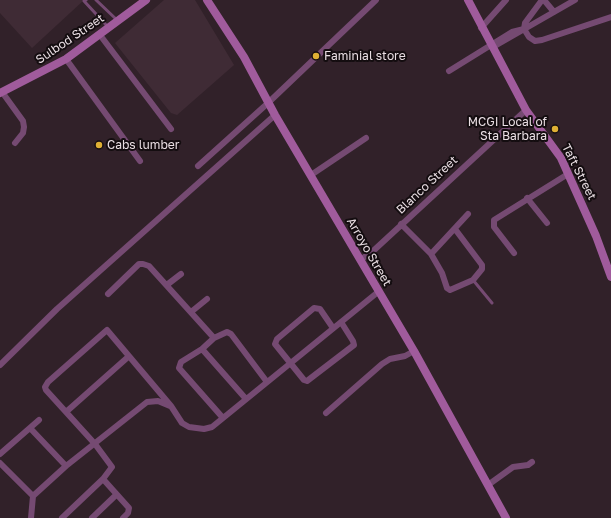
<!DOCTYPE html>
<html>
<head>
<meta charset="utf-8">
<style>
  body { margin:0 }
  canvas { display:block; background:#312129 }
</style>
</head>
<body>
<canvas width="611" height="518"></canvas>
<script>
const ctx = document.querySelector('canvas').getContext('2d');
ctx.lineJoin = 'round';
function fill(path, color) { ctx.fillStyle = color; ctx.fill(path, 'evenodd'); }
const poly = rows => new Path2D(rows.map(r => 'M' + r).join(''));
function stroke(path, color, width, dash) { ctx.strokeStyle = color; ctx.lineWidth = width; ctx.lineCap = dash ? 'butt' : 'round'; ctx.setLineDash(dash || []); ctx.stroke(path); }
function drawText(font, color, halo, rows, align = 'center') {
  ctx.font = font + ' "Golos Text",sans-serif'; ctx.lineWidth = 4; ctx.setLineDash([]); ctx.textBaseline = 'middle'; ctx.strokeStyle = halo; ctx.fillStyle = color; for (const [text, x, y, turn = 0] of rows) {
    ctx.save(); ctx.translate(x, y); ctx.rotate((+turn || 0) * Math.PI / 180); ctx.textAlign = isNaN(turn) ? turn : align; if (halo) ctx.strokeText(text, 0, 0); ctx.fillText(text, 0, 0); ctx.restore();
  }
}
fill(poly([
  [0,0,84,0,32,48,0,13],
  [164,0,195,0,234,65,177,115,171,113,115,43]
]), '#3f2b35');
stroke(poly([
  [86,0,84,1,108,27],
  [96,0,117,20],
  [473,280,492,303]
]), '#754a72', 3);
stroke(poly([
  [542,0,525,23,524,29,529,37,535,41,542,40,611,17],
  [544,0,554,12],
  [481,28,506,0],
  [100,35,171,129],
  [493,47,575,0],
  [66,59,140,161],
  [449,71,512,32,524,29],
  [2,92,23,121,24,127,23,133,15,143],
  [198,166,268,103,376,0],
  [311,175,366,138],
  [527,198,547,223],
  [401,224,431,254,442,273,447,288,450,290,473,280,482,269,482,265,455,229],
  [514,253,494,227,494,220,568,174],
  [431,254,468,214],
  [360,260,372,252,526,110],
  [168,284,181,274],
  [108,294,139,264,143,264,149,266,214,338],
  [191,312,207,299],
  [333,328,320,309,314,308,277,339,275,344,304,380,307,381,354,345,353,341,341,322],
  [202,349,246,399],
  [0,365,57,309,275,115],
  [66,412,128,357],
  [326,413,382,364,390,359,405,356,414,351],
  [223,418,179,368,181,362,202,349,214,338,227,332,231,334,267,382],
  [30,428,66,466],
  [0,454,39,420],
  [0,463,33,496],
  [103,479,129,508,128,513,123,518],
  [488,485,513,467,528,465,532,462],
  [31,518,33,496,66,466,147,402,158,401,170,406],
  [62,518,103,479,112,467,95,444,46,390,45,387,48,382,107,330,171,406,182,423,189,427,204,429,212,427,378,292],
  [92,518,116,495]
]), '#754a72', 6);
stroke(poly([
  [207,0,244,57,275,115,414,351,506,518],
  [468,0,526,110,561,158,596,236,611,277],
  [0,93,66,59,146,0]
]), '#a05b9c', 8);
for (const [x, y, r, color] of [
  [316,56,4,"#dfb034"],
  [555,129,4,"#dfb034"],
  [99,145,4,"#dfb034"]
]) { const dot = new Path2D(); dot.arc(x, y, r, 0, 2 * Math.PI); ctx.fillStyle = color; ctx.fill(dot); stroke(dot, '#140d10', 1.5); }
drawText('12px', '#eadfe4', '#140d10', [
  ["Sulbod Street",70,39,-34],
  ["Taft Street",579,172,63],
  ["Blanco Street",427,185,-43],
  ["Arroyo Street",369,252,60]
]);
drawText('12px', '#eadfe4', '#140d10', [
  ["Faminial store",324,56],
  ["MCGI Local of",547,122,"right"],
  ["Sta Barbara",547,136,"right"],
  ["Cabs lumber",107,145]
], 'left');
</script>
</body>
</html>
